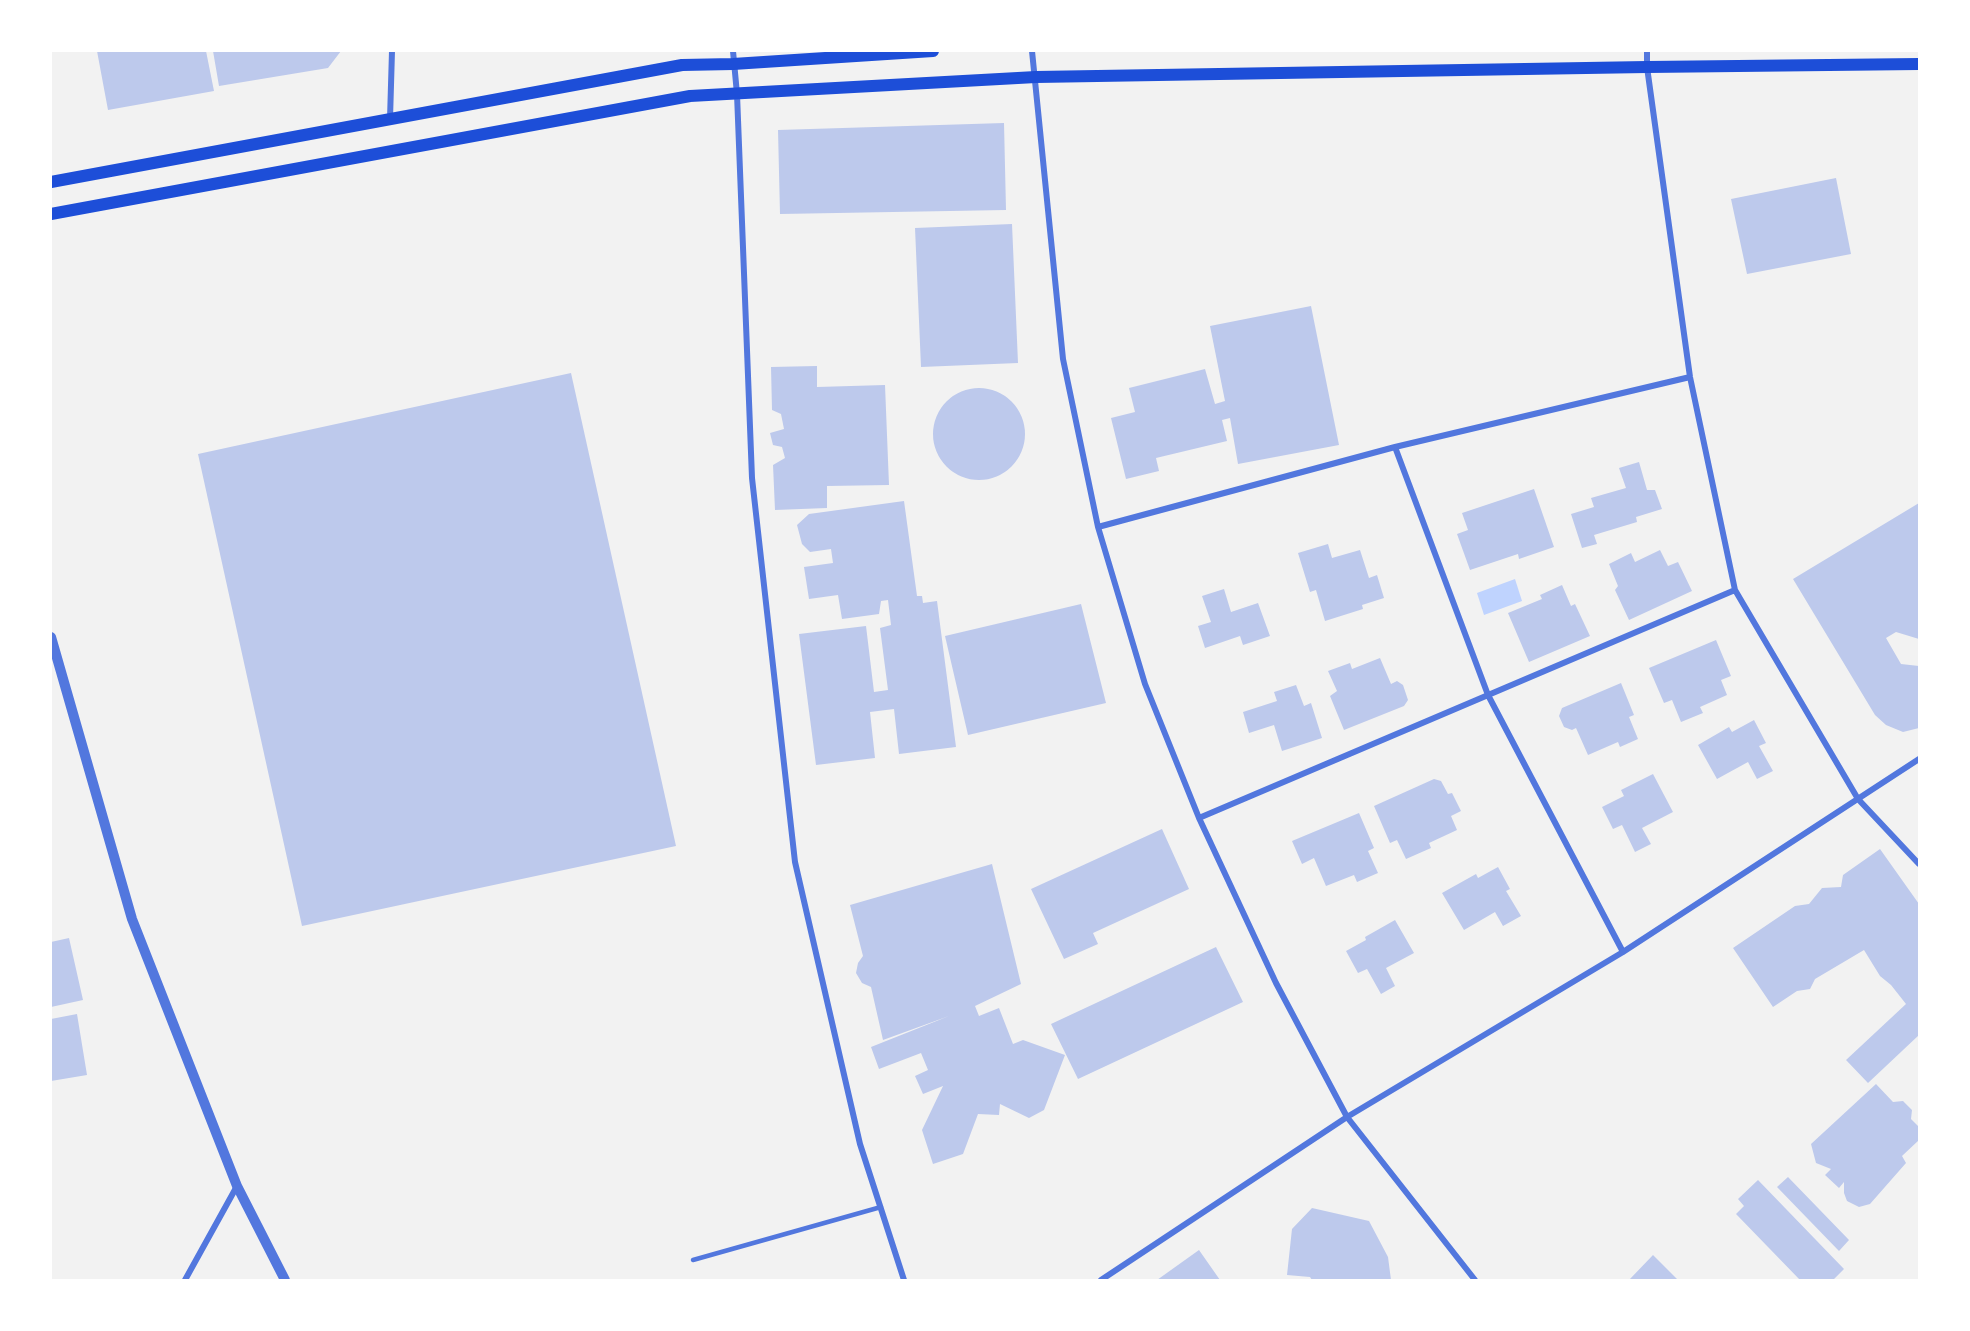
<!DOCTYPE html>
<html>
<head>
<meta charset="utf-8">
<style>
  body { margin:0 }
  #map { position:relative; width:1970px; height:1331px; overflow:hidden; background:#f2f2f2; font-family:"Asap Condensed",sans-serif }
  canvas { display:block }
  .frame { position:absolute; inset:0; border:52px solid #fff; pointer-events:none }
</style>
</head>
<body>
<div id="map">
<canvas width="1970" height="1331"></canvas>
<div class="frame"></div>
</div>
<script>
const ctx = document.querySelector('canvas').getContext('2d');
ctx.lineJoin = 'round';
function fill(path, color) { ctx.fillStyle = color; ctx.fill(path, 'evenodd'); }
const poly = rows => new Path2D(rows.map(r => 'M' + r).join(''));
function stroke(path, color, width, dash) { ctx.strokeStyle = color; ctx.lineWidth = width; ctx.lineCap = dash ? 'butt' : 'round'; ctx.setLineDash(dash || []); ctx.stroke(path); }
fill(poly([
  [1515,579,1522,601,1484,615,1477,593]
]), '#bfd3fe');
fill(poly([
  [97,51,206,51,214,91,108,110],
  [213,51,341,51,328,68,219,86],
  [1004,123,1006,210,780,214,778,130],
  [1836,178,1851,254,1747,274,1731,199],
  [1012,224,1018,363,921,367,915,228],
  [1311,306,1339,445,1238,464,1230,418,1222,420,1227,441,1156,458,1159,471,1126,479,1111,418,1135,412,1129,388,1205,369,1215,404,1225,401,1210,326],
  [817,366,817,387,885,385,889,485,827,486,827,508,775,510,773,465,785,458,782,447,773,445,770,433,784,429,781,414,772,410,771,367],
  [571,373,676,846,302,926,198,454],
  '933 434a46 46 0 1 1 92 0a46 46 0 1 1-92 0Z',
  [1639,462,1647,490,1655,490,1662,509,1636,517,1637,522,1594,535,1597,544,1582,548,1571,514,1594,507,1591,498,1626,488,1619,468],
  [1534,489,1554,547,1519,559,1518,554,1470,570,1457,534,1468,530,1462,513],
  [904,501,917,596,922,596,923,603,937,601,956,747,899,754,894,709,870,712,875,758,816,765,799,634,866,626,874,692,888,690,880,628,891,625,888,600,881,601,879,614,842,619,838,595,809,599,804,567,833,563,831,549,810,552,802,544,797,525,809,514],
  [1919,503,1919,639,1896,632,1886,638,1901,664,1919,666,1919,728,1903,732,1886,725,1875,715,1793,579],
  [1328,544,1332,558,1360,550,1369,578,1377,575,1384,598,1362,605,1363,609,1325,621,1316,590,1310,592,1298,553],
  [1660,550,1668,566,1678,562,1692,591,1629,620,1615,590,1618,586,1609,564,1631,553,1635,562],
  [1562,585,1571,606,1575,604,1590,636,1529,662,1508,613,1542,599,1540,595],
  [1224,589,1231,612,1258,603,1270,636,1243,645,1240,636,1205,648,1198,626,1211,622,1202,596],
  [1081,604,1106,703,968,735,945,636],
  [1716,640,1731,676,1721,680,1727,695,1700,707,1703,713,1681,722,1672,700,1664,703,1649,668],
  [1380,658,1391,684,1397,681,1403,685,1408,700,1404,706,1344,730,1330,696,1337,691,1328,671,1350,663,1352,669],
  [1621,683,1634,715,1629,717,1638,739,1620,747,1618,742,1588,755,1576,728,1572,730,1564,727,1559,716,1562,708],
  [1296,685,1304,706,1311,703,1322,738,1282,751,1274,725,1249,733,1243,712,1277,701,1274,692],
  [1754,720,1766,743,1759,746,1773,771,1757,779,1748,762,1717,779,1698,745,1729,727,1732,732],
  [1653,774,1673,812,1642,828,1651,844,1635,852,1622,825,1613,829,1602,807,1624,796,1621,790],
  [1434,779,1441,781,1448,794,1452,793,1461,811,1451,816,1457,830,1429,843,1431,848,1406,859,1397,840,1390,843,1374,806],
  [1359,813,1374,848,1368,851,1378,873,1357,882,1354,875,1326,886,1314,858,1302,864,1292,841],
  [1162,829,1189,889,1093,933,1098,944,1064,959,1031,889],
  [1880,849,1919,904,1919,1035,1868,1083,1846,1060,1906,1004,1891,985,1880,976,1864,950,1815,979,1810,989,1797,991,1773,1007,1733,948,1795,906,1809,904,1822,888,1841,887,1843,875],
  [992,864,1021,984,975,1006,979,1016,999,1008,1013,1044,1023,1040,1065,1055,1044,1110,1029,1118,1000,1104,999,1115,978,1114,963,1154,933,1164,922,1130,943,1086,923,1094,915,1076,928,1070,921,1053,879,1069,871,1047,949,1016,883,1040,871,987,862,983,856,973,858,963,863,956,850,905],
  [1498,867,1510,889,1506,891,1521,916,1503,926,1495,912,1464,930,1442,893,1476,874,1478,878],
  [1395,920,1414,953,1386,968,1395,986,1381,994,1367,969,1358,973,1346,951,1366,940,1365,937],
  [69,938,83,1000,51,1007,51,942],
  [1216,947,1243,1002,1078,1079,1051,1024],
  [77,1014,87,1075,51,1081,51,1019],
  [1876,1084,1893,1102,1903,1101,1912,1110,1911,1119,1919,1127,1919,1140,1902,1156,1906,1163,1870,1204,1859,1207,1847,1201,1844,1193,1844,1182,1839,1188,1825,1175,1831,1169,1816,1163,1811,1144],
  [1788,1177,1849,1240,1839,1251,1777,1187],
  [1758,1180,1844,1269,1833,1280,1800,1280,1736,1214,1744,1206,1738,1199],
  [1312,1208,1369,1221,1388,1257,1391,1280,1312,1280,1310,1277,1287,1275,1292,1229],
  [1199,1250,1220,1280,1157,1280],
  [1653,1255,1678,1280,1629,1280]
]), '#bdc9ec');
stroke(poly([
  [693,1260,881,1207]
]), '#5277de', 4.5);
stroke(poly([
  [733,51,737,94,752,478,795,862,860,1144,904,1280],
  [1032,51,1063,359,1098,527,1145,684,1199,818,1276,983,1347,1117,1475,1280],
  [1647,51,1647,67,1690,377,1735,590,1858,799,1919,864],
  [390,119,392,51],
  [1395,447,1488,695,1623,952],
  [1098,527,1395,447,1690,377],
  [1199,818,1735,590],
  [185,1280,237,1186],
  [1101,1280,1347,1117,1623,952,1919,759]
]), '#5277de', 6);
stroke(poly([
  [51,637,132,919,237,1186,285,1280]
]), '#5277de', 10);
stroke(poly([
  [51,182,682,65,733,64,933,51],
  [51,214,690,96,1036,77,1647,67,1919,64]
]), '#1d4ed8', 12);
</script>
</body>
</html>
